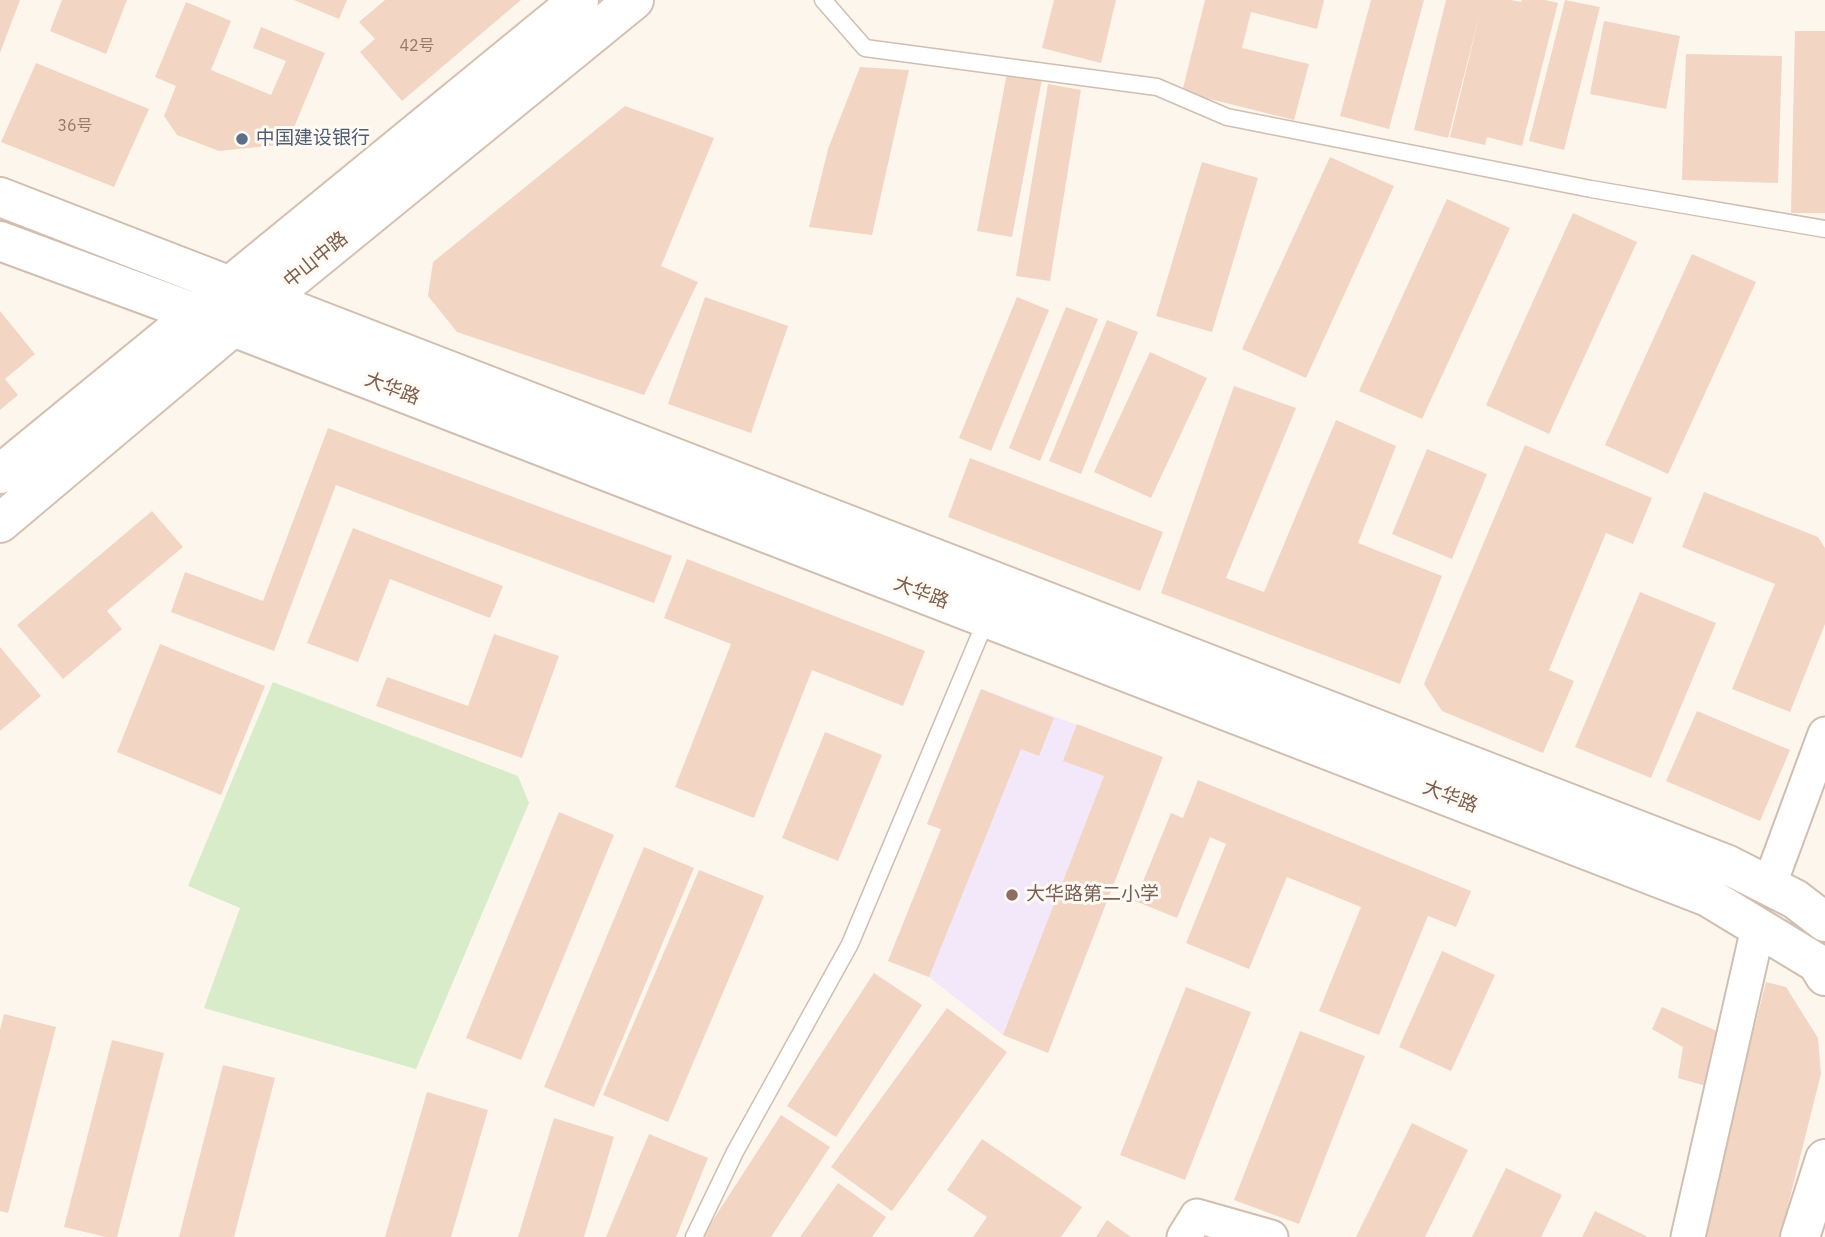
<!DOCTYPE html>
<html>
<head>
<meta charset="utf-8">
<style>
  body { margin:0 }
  canvas { display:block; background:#fdf6ec }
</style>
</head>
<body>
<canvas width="1825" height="1237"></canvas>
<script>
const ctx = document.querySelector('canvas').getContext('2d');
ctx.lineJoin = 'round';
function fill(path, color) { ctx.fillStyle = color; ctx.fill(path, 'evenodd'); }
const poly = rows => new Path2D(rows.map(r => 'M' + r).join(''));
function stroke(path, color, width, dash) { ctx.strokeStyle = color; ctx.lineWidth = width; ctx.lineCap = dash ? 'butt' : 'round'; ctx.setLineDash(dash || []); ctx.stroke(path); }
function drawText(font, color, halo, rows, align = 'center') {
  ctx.font = font + ' "IBM Plex Sans","Noto Sans SC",sans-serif'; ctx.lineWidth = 6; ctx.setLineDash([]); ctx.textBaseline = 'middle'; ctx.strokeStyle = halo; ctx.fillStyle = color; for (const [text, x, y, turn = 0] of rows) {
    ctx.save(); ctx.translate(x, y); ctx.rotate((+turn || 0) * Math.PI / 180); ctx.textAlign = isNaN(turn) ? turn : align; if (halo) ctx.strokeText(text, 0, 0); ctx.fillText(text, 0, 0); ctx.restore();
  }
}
fill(poly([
  [981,689,1163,757,1048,1053,1003,1035,929,977,888,961,941,830,927,824]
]), '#f3e8fa');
fill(poly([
  [273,682,518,776,529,803,416,1069,204,1008,240,908,188,886]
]), '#d8ecc9');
fill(poly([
  [0,0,20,0,0,53],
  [62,0,127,0,106,54,50,31],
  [294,0,347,0,339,19],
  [385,0,521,0,402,101,360,52,375,39,359,22],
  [1054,0,1116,0,1101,63,1042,48],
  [1205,0,1324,0,1317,29,1251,12,1242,48,1309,64,1294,120,1182,92],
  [1371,0,1424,0,1389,129,1340,116],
  [1446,0,1511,0,1521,2,1522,0,1545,0,1558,3,1522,146,1487,137,1485,145,1450,137,1481,9,1448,138,1414,130],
  [1565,0,1600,7,1564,150,1529,141],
  [186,2,231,21,211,70,271,95,286,61,253,48,261,27,325,53,287,144,219,151,177,135,164,116,176,86,155,77],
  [1604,21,1680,36,1666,109,1590,94],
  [1795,31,1825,31,1825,213,1791,213],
  [1686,54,1782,56,1778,183,1682,180],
  [36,63,149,109,114,187,1,142],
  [860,67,909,70,872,235,809,227,828,149],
  [1007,73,1042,79,1012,237,977,231],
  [1048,84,1081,90,1050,281,1016,276],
  [625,106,714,138,661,266,698,282,644,395,457,332,428,296,433,262],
  [1330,157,1394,186,1306,378,1242,349],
  [1202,162,1258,178,1212,332,1156,316],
  [1447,199,1510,228,1422,419,1359,391],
  [1573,213,1637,242,1549,434,1486,405],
  [1692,254,1756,282,1668,474,1605,445],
  [705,297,788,326,751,433,668,404],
  [1017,297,1049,310,991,451,959,438],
  [1066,307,1098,319,1040,461,1009,448],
  [0,311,35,354,5,379,18,395,0,410],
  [1107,320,1138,332,1081,474,1049,461],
  [1150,352,1207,378,1151,498,1094,472],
  [1234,386,1296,408,1226,578,1264,592,1336,420,1396,446,1358,543,1442,576,1400,684,1161,593],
  [328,428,672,556,654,603,336,485,274,651,171,612,185,572,263,601],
  [1525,445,1652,498,1633,544,1606,533,1549,670,1574,681,1543,753,1442,711,1424,684],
  [1427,449,1487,474,1452,559,1392,534],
  [970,458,1163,532,1140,591,948,517],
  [1704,492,1818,537,1825,548,1825,624,1790,712,1732,689,1775,584,1682,547],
  [152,511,183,547,107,611,122,629,63,679,17,625],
  [353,528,503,586,490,618,390,579,358,662,307,643],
  [687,559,925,651,903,706,812,670,754,818,675,787,731,644,664,618],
  [1640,592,1716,623,1651,778,1575,747],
  [494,634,559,656,522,758,376,706,387,677,468,706],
  [160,644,265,686,221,795,117,752],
  [0,647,41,696,0,731],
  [981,689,1054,718,1039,756,1021,749,929,977,888,961,941,829,927,824],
  [1697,711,1790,750,1760,821,1666,781],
  [1077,724,1163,757,1048,1053,1003,1035,1104,776,1063,761],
  [825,732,882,755,838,861,782,838],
  [1198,780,1471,891,1456,927,1428,916,1379,1035,1319,1011,1361,907,1287,877,1249,969,1186,943,1226,844,1210,837,1177,918,1135,901,1171,813,1183,818],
  [559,812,614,835,521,1060,466,1038],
  [644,847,694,868,594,1107,544,1087],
  [699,870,764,896,668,1122,603,1095],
  [1442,951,1495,975,1451,1071,1399,1047],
  [874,973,922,1005,836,1137,787,1106],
  [1766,982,1786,987,1818,1038,1821,1074,1780,1237,1701,1237],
  [1186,987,1251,1012,1185,1180,1120,1155],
  [1662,1007,1717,1031,1706,1086,1678,1078,1683,1047,1652,1029],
  [947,1008,1007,1052,892,1211,831,1167],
  [4,1014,56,1027,8,1213,0,1211,0,1030],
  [1300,1031,1365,1056,1299,1224,1234,1200],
  [112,1040,164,1053,117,1237,106,1237,64,1227],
  [223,1065,275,1078,234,1237,179,1237],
  [427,1092,488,1110,451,1237,385,1237],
  [781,1115,830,1147,771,1237,702,1237],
  [554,1118,614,1137,584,1237,518,1237],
  [1412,1123,1468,1150,1425,1237,1356,1237],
  [649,1134,708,1158,676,1237,606,1237],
  [982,1139,1082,1207,1061,1237,973,1237,987,1217,947,1190],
  [1506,1168,1562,1195,1541,1237,1472,1237],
  [838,1183,886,1217,872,1237,800,1237],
  [1595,1211,1648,1237,1582,1237],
  [1107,1220,1131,1237,1096,1237]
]), '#f3d5c3');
const service = poly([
  [823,0,865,48,1157,87,1227,117,1591,189,1825,229],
  [694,1237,735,1152,850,944,987,618]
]);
const minor = poly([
  [1769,886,1825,734],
  [1184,1237,1197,1216,1271,1237],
  [1688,1237,1758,928]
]);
const tertiary = poly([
  [0,197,1726,864,1795,899,1825,922],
  [0,241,233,327,1708,897,1817,963,1825,976],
  [1800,1237,1825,1159]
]);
const secondary = poly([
  [0,474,579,0],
  [0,523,233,327,634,0]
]);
stroke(service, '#d1beb0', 19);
stroke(minor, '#d1beb0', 37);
stroke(tertiary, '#d1beb0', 42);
stroke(secondary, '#d6c0b0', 42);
stroke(service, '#fff', 16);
stroke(minor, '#fff', 33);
stroke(tertiary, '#fff', 38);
stroke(secondary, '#fff', 38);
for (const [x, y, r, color] of [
  [242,139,7,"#5c6f8a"],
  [1012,895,7,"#8d6e63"]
]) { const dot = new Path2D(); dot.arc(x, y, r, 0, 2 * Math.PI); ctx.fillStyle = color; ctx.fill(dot); stroke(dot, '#fffaf3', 2.5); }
drawText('16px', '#987a6a', null, [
  ["42号",417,46],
  ["36号",75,126]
]);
drawText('19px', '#4e5e75', '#fffaf3', [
  ["中国建设银行",256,139]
], 'left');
drawText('19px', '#7a5c4d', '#fffaf3', [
  ["中山中路",316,260,-39],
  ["大华路",392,389,21],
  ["大华路",921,593,21],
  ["大华路",1450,797,21]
]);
drawText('19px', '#785e54', '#fffaf3', [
  ["大华路第二小学",1026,895]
], 'left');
</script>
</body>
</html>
